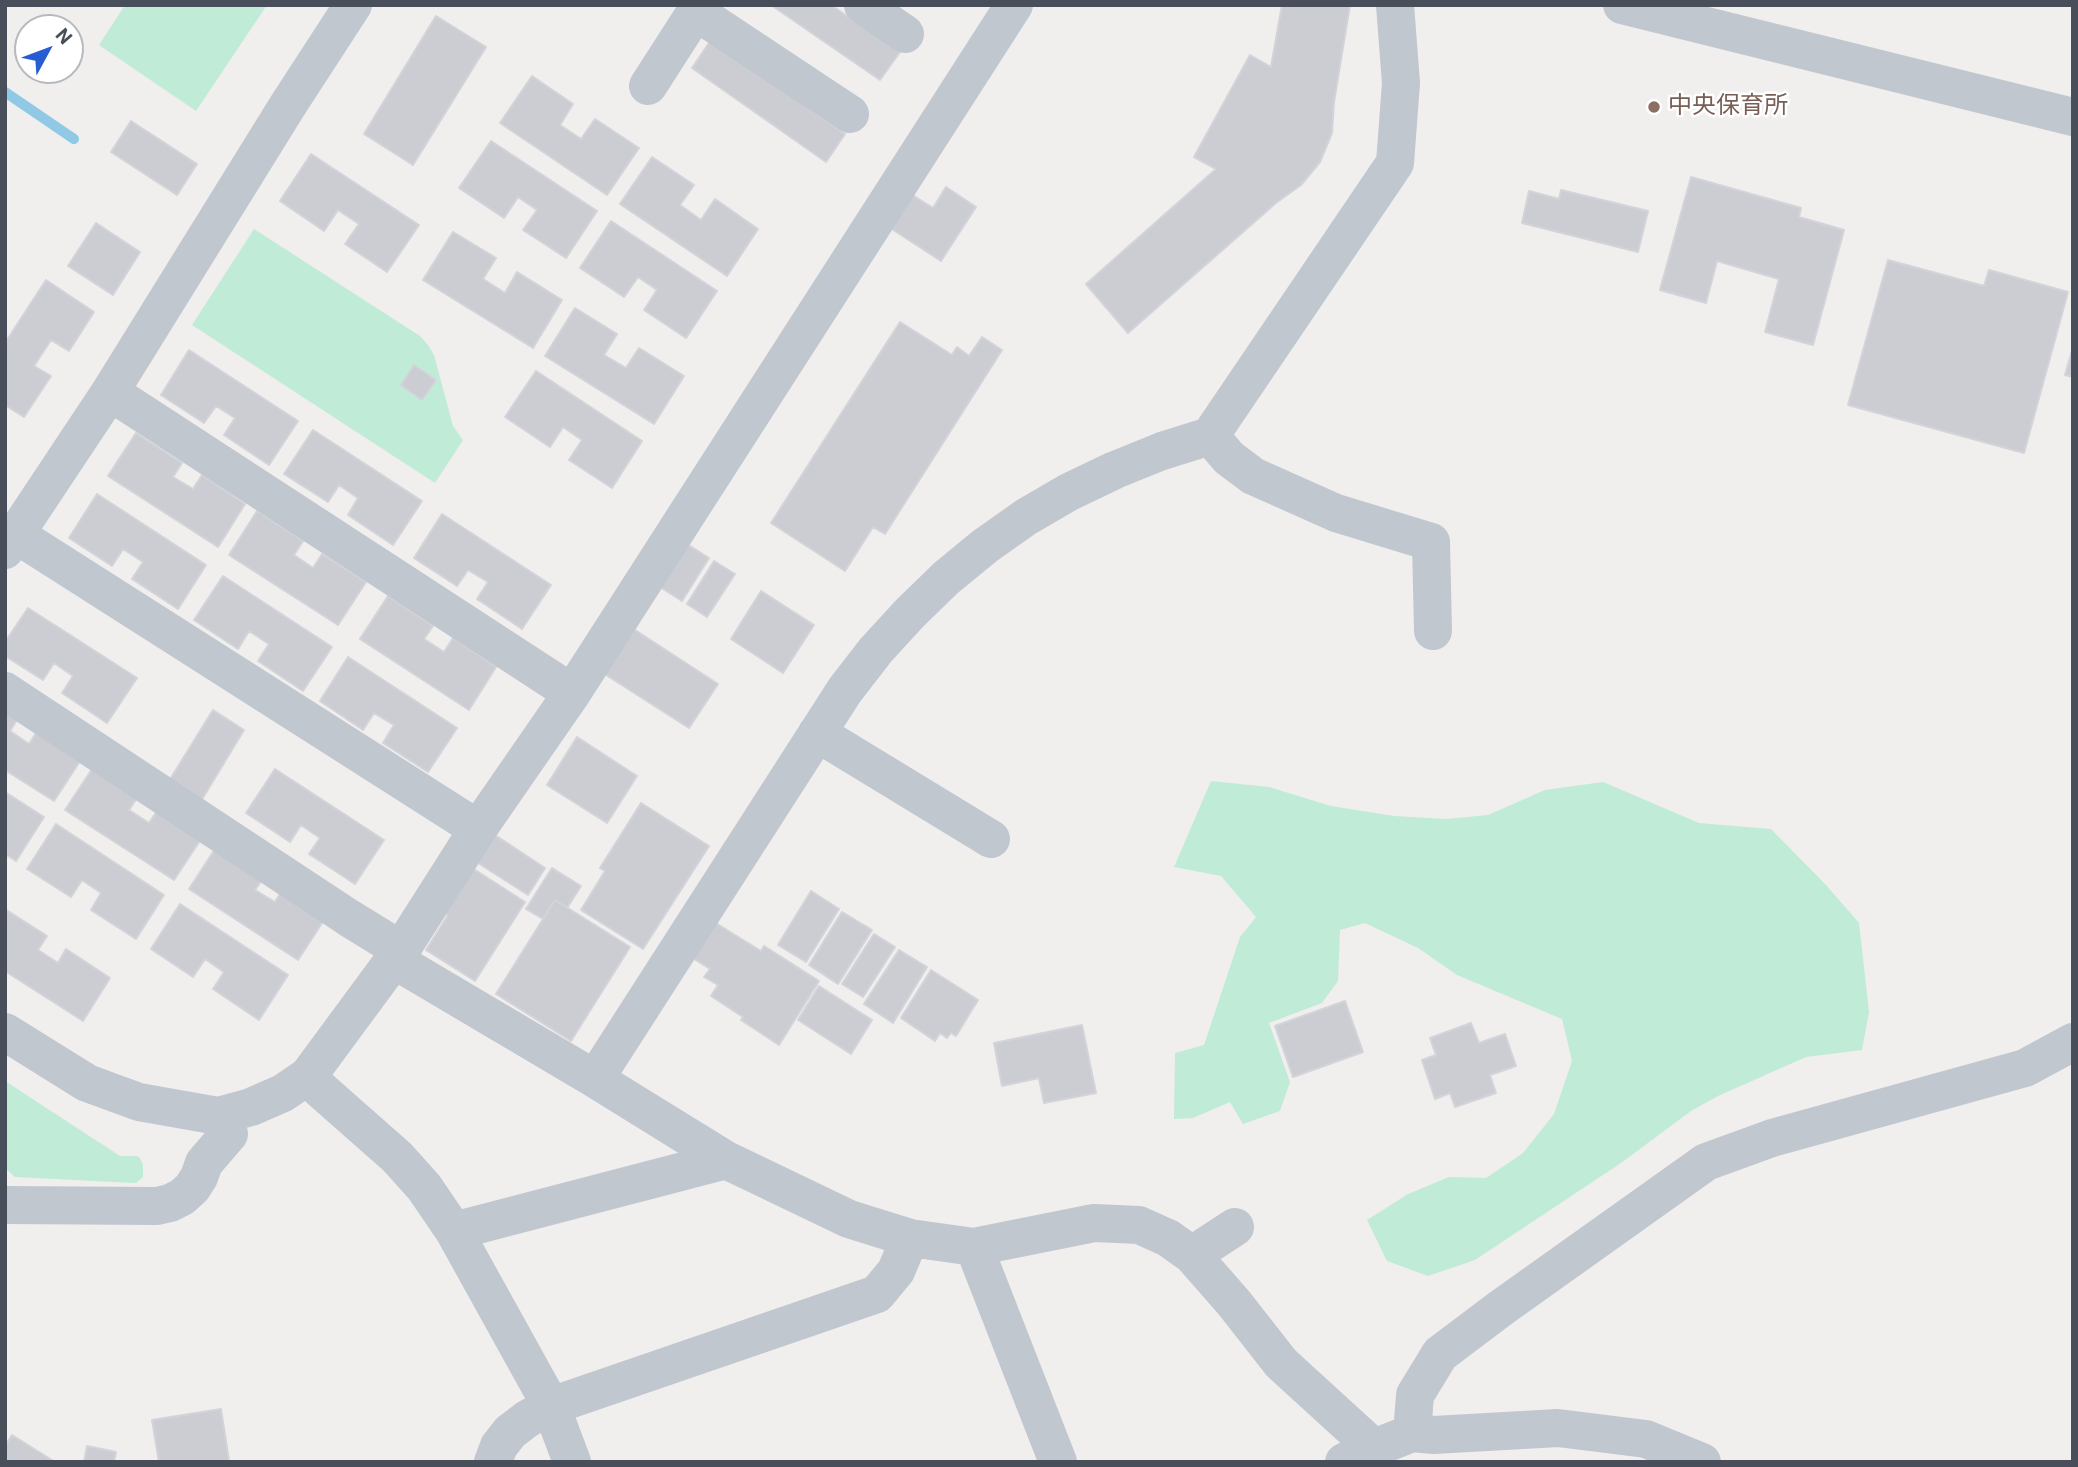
<!DOCTYPE html>
<html>
<head>
<meta charset="utf-8">
<style>
  body { margin:0 }
  #map { position:relative; width:2078px; height:1467px; overflow:hidden; background:#f1eeee; font-family:Roboto,sans-serif }
  canvas { display:block }
  .frame { position:absolute; inset:0; border:7px solid #484f5a; pointer-events:none }
  .north { position:absolute; left:14px; top:14px; width:70px; height:70px; box-sizing:border-box; background:#fff; border:2px solid #b6b9bd; border-radius:50%; rotate:49deg; font-size:19px; font-weight:700; line-height:28px; text-align:center; color:#484f5a }
  .north::after { content:''; display:block; margin:auto; width:24px; height:32px; background:#275dd2; clip-path:polygon(50% 0,100% 100%,50% 72%,0 100%) }
</style>
</head>
<body>
<div id="map">
<canvas width="2078" height="1467"></canvas>
<div class="frame"></div>
<div class="north">N</div>
</div>
<script>
const ctx = document.querySelector('canvas').getContext('2d');
ctx.lineJoin = 'round';
function fill(path, color) { ctx.fillStyle = color; ctx.fill(path, 'evenodd'); }
const poly = rows => new Path2D(rows.map(r => 'M' + r).join(''));
function stroke(path, color, width, dash) { ctx.strokeStyle = color; ctx.lineWidth = width; ctx.lineCap = dash ? 'butt' : 'round'; ctx.setLineDash(dash || []); ctx.stroke(path); }
function drawText(font, color, halo, rows, align = 'center') {
  ctx.font = font + ' Roboto,"Noto Sans JP",sans-serif'; ctx.lineWidth = 5; ctx.setLineDash([]); ctx.textBaseline = 'middle'; ctx.strokeStyle = halo; ctx.fillStyle = color; for (const [text, x, y, turn = 0] of rows) {
    ctx.save(); ctx.translate(x, y); ctx.rotate((+turn || 0) * Math.PI / 180); ctx.textAlign = isNaN(turn) ? turn : align; if (halo) ctx.strokeText(text, 0, 0); ctx.fillText(text, 0, 0); ctx.restore();
  }
}
fill(poly([
  [125,5,267,5,196,111,99,45],
  [254,229,420,336,428,345,434,355,453,426,463,440,435,483,192,325],
  [1211,781,1269,787,1331,806,1394,816,1447,819,1488,815,1545,790,1603,782,1699,823,1771,829,1826,885,1859,923,1869,1012,1862,1050,1806,1057,1718,1096,1691,1111,1621,1163,1475,1260,1428,1276,1387,1261,1367,1220,1408,1194,1449,1177,1486,1178,1523,1153,1554,1114,1572,1061,1562,1019,1457,975,1418,948,1365,923,1340,930,1338,981,1322,1003,1269,1023,1290,1082,1280,1111,1243,1124,1230,1102,1193,1118,1174,1119,1175,1053,1204,1045,1240,937,1256,917,1221,876,1174,867],
  [5,1081,120,1156,137,1156,140,1158,143,1165,143,1177,136,1183,132,1183,15,1177,5,1168]
]), '#c0ebd6');
stroke(poly([
  [5,92,74,139]
]), '#90c9e5', 10);
const building = poly([
  [771,5,831,5,900,52,880,80,771,5],
  [1282,5,1350,5,1334,102,1332,133,1320,162,1301,185,1276,203,1128,333,1086,284,1216,169,1194,157,1250,55,1271,67,1282,5],
  [436,16,486,47,413,165,364,134,436,16],
  [711,40,845,134,826,162,692,68,711,40],
  [532,76,573,104,560,125,581,139,595,119,639,148,607,195,500,123,532,76],
  [131,121,197,164,177,195,111,152,131,121],
  [491,141,597,211,566,258,523,230,537,210,518,197,504,218,459,188,491,141],
  [311,154,419,225,387,272,345,244,359,224,338,210,324,231,280,201,311,154],
  [652,157,694,185,680,205,701,220,715,199,758,229,727,276,620,204,652,157],
  [1691,177,1801,208,1799,217,1844,230,1813,345,1765,332,1779,279,1717,261,1706,303,1660,290,1691,177],
  [946,187,976,207,941,261,881,222,903,189,933,208,946,187],
  [1561,190,1648,211,1638,252,1522,223,1529,191,1559,199,1561,190],
  [611,221,717,291,686,338,644,310,657,290,638,277,624,297,580,268,611,221],
  [96,223,140,252,113,295,68,266,96,223],
  [453,232,496,258,483,279,505,293,517,272,562,300,533,348,423,280,453,232],
  [1888,260,1984,286,1989,270,2068,292,2024,453,1848,405,1888,260],
  [46,280,94,312,69,351,51,340,34,366,51,376,24,417,5,405,5,343,46,280],
  [575,308,617,334,604,355,626,368,639,348,684,376,654,424,545,356,575,308],
  [900,322,952,355,957,347,969,356,982,337,1002,350,885,534,873,527,845,571,771,523,900,322],
  [2073,347,2073,377,2065,375,2073,347],
  [189,350,298,421,269,465,224,435,235,418,216,406,204,423,161,395,189,350],
  [414,365,436,380,422,400,401,385,414,365],
  [536,371,642,441,612,488,569,460,582,440,563,427,550,447,505,417,536,371],
  [313,430,422,501,393,545,348,515,358,498,339,485,328,502,284,474,313,430],
  [136,433,182,463,173,477,193,489,202,475,245,504,218,547,108,476,136,433],
  [97,494,206,565,178,609,132,579,143,562,123,549,112,566,69,538,97,494],
  [257,511,303,541,294,555,313,568,322,554,366,582,338,625,229,555,257,511],
  [442,514,551,585,522,629,477,599,488,582,468,570,457,586,414,558,442,514],
  [687,544,709,558,682,601,660,587,687,544],
  [714,561,735,574,707,617,687,604,714,561],
  [223,576,332,647,303,691,258,661,269,644,249,631,238,649,194,620,223,576],
  [761,591,814,625,783,673,731,639,761,591],
  [388,596,433,626,424,639,444,652,453,638,496,667,469,710,360,639,388,596],
  [28,608,137,678,107,723,62,693,73,676,54,663,43,680,5,656,5,642,28,608],
  [632,628,718,684,689,728,603,673,632,628],
  [348,657,457,728,428,772,383,743,394,725,374,713,363,730,320,701,348,657],
  [5,709,19,717,10,731,29,744,38,730,82,758,54,801,5,770,5,709],
  [213,710,244,730,201,801,169,781,213,710],
  [577,737,637,776,607,823,547,785,577,737],
  [94,766,139,795,129,810,149,823,159,808,203,836,174,880,65,810,94,766],
  [275,769,384,840,355,884,309,854,320,838,301,825,290,842,246,813,275,769],
  [5,792,44,817,16,861,5,854,5,792],
  [641,803,709,846,643,949,581,910,605,871,600,868,641,803],
  [56,824,164,895,136,939,91,910,101,893,82,880,71,897,27,869,56,824],
  [495,835,545,868,528,895,478,863,495,835],
  [217,846,264,877,255,890,275,902,283,889,326,917,298,960,189,889,217,846],
  [469,866,525,902,475,981,426,950,448,915,441,911,469,866],
  [552,868,581,886,567,908,555,900,543,919,526,909,552,868],
  [811,891,839,909,806,962,778,945,811,891],
  [555,900,630,947,571,1041,496,994,555,900],
  [180,904,288,975,259,1020,213,989,224,972,205,959,193,977,151,949,180,904],
  [5,909,47,936,38,950,58,963,66,949,110,978,83,1021,5,971,5,909],
  [842,912,872,930,838,984,809,965,842,912],
  [714,922,761,951,764,946,819,981,779,1045,741,1020,743,1017,711,996,718,985,704,977,710,969,691,957,714,922],
  [874,934,895,947,863,997,842,984,874,934],
  [899,950,927,967,893,1023,864,1004,899,950],
  [931,970,978,1000,956,1036,951,1033,947,1038,940,1033,935,1041,901,1018,931,970],
  [819,986,872,1020,851,1054,798,1020,819,986],
  [1345,1001,1363,1052,1293,1077,1275,1026,1345,1001],
  [1471,1023,1479,1043,1505,1034,1516,1066,1490,1075,1496,1093,1455,1107,1450,1093,1435,1099,1422,1060,1436,1055,1430,1038,1471,1023],
  [1082,1025,1096,1093,1044,1103,1039,1078,1002,1086,994,1043,1082,1025],
  [221,1409,229,1461,159,1462,152,1420,221,1409],
  [12,1435,55,1462,5,1462,5,1446,12,1435],
  [87,1446,116,1452,114,1462,84,1462,87,1446]
]);
fill(building, '#cccdd3');
stroke(building, '#d3d4d9', 2);
stroke(poly([
  [863,5,905,34],
  [1622,5,2073,117],
  [696,12,850,114],
  [648,86,700,5],
  [110,392,572,693],
  [1210,436,1229,458,1253,476,1336,513,1431,542,1433,631],
  [15,534,478,829],
  [5,550,110,392,288,105,353,5],
  [5,691,349,918,401,950],
  [817,733,991,839],
  [394,960,595,1079,726,1160,849,1219,910,1238,974,1247,1094,1223,1139,1225,1168,1238,1192,1255,1234,1303,1281,1363,1374,1448],
  [5,1032,87,1083,139,1102,218,1116,251,1107,283,1093,308,1076,401,950,478,829,572,693,1014,5],
  [308,1076,321,1090,397,1157,424,1187,454,1231,551,1406,572,1462],
  [595,1079,845,690,876,650,910,613,946,578,985,546,1026,517,1069,492,1115,470,1162,451,1210,436,1395,163,1401,83,1395,5],
  [5,1205,157,1206,170,1203,182,1197,192,1188,199,1177,204,1163,229,1134,218,1116],
  [454,1231,726,1160],
  [974,1247,1058,1462],
  [1192,1255,1235,1227],
  [1412,1433,1415,1395,1440,1354,1501,1308,1706,1162,1772,1138,2025,1068,2073,1042],
  [493,1462,499,1446,510,1432,527,1419,551,1406,877,1294,896,1271,910,1238],
  [1344,1462,1374,1448,1412,1433,1434,1435,1558,1428,1646,1439,1702,1462]
]), '#c0c7cf', 38);
for (const [x, y, r, color] of [
  [1654,107,7,"#8d6e63"]
]) { const dot = new Path2D(); dot.arc(x, y, r, 0, 2 * Math.PI); ctx.fillStyle = color; ctx.fill(dot); stroke(dot, '#fff', 2.5); }
drawText('24px', '#785e54', '#fff', [
  ["中央保育所",1668,107]
], 'left');
</script>
</body>
</html>
